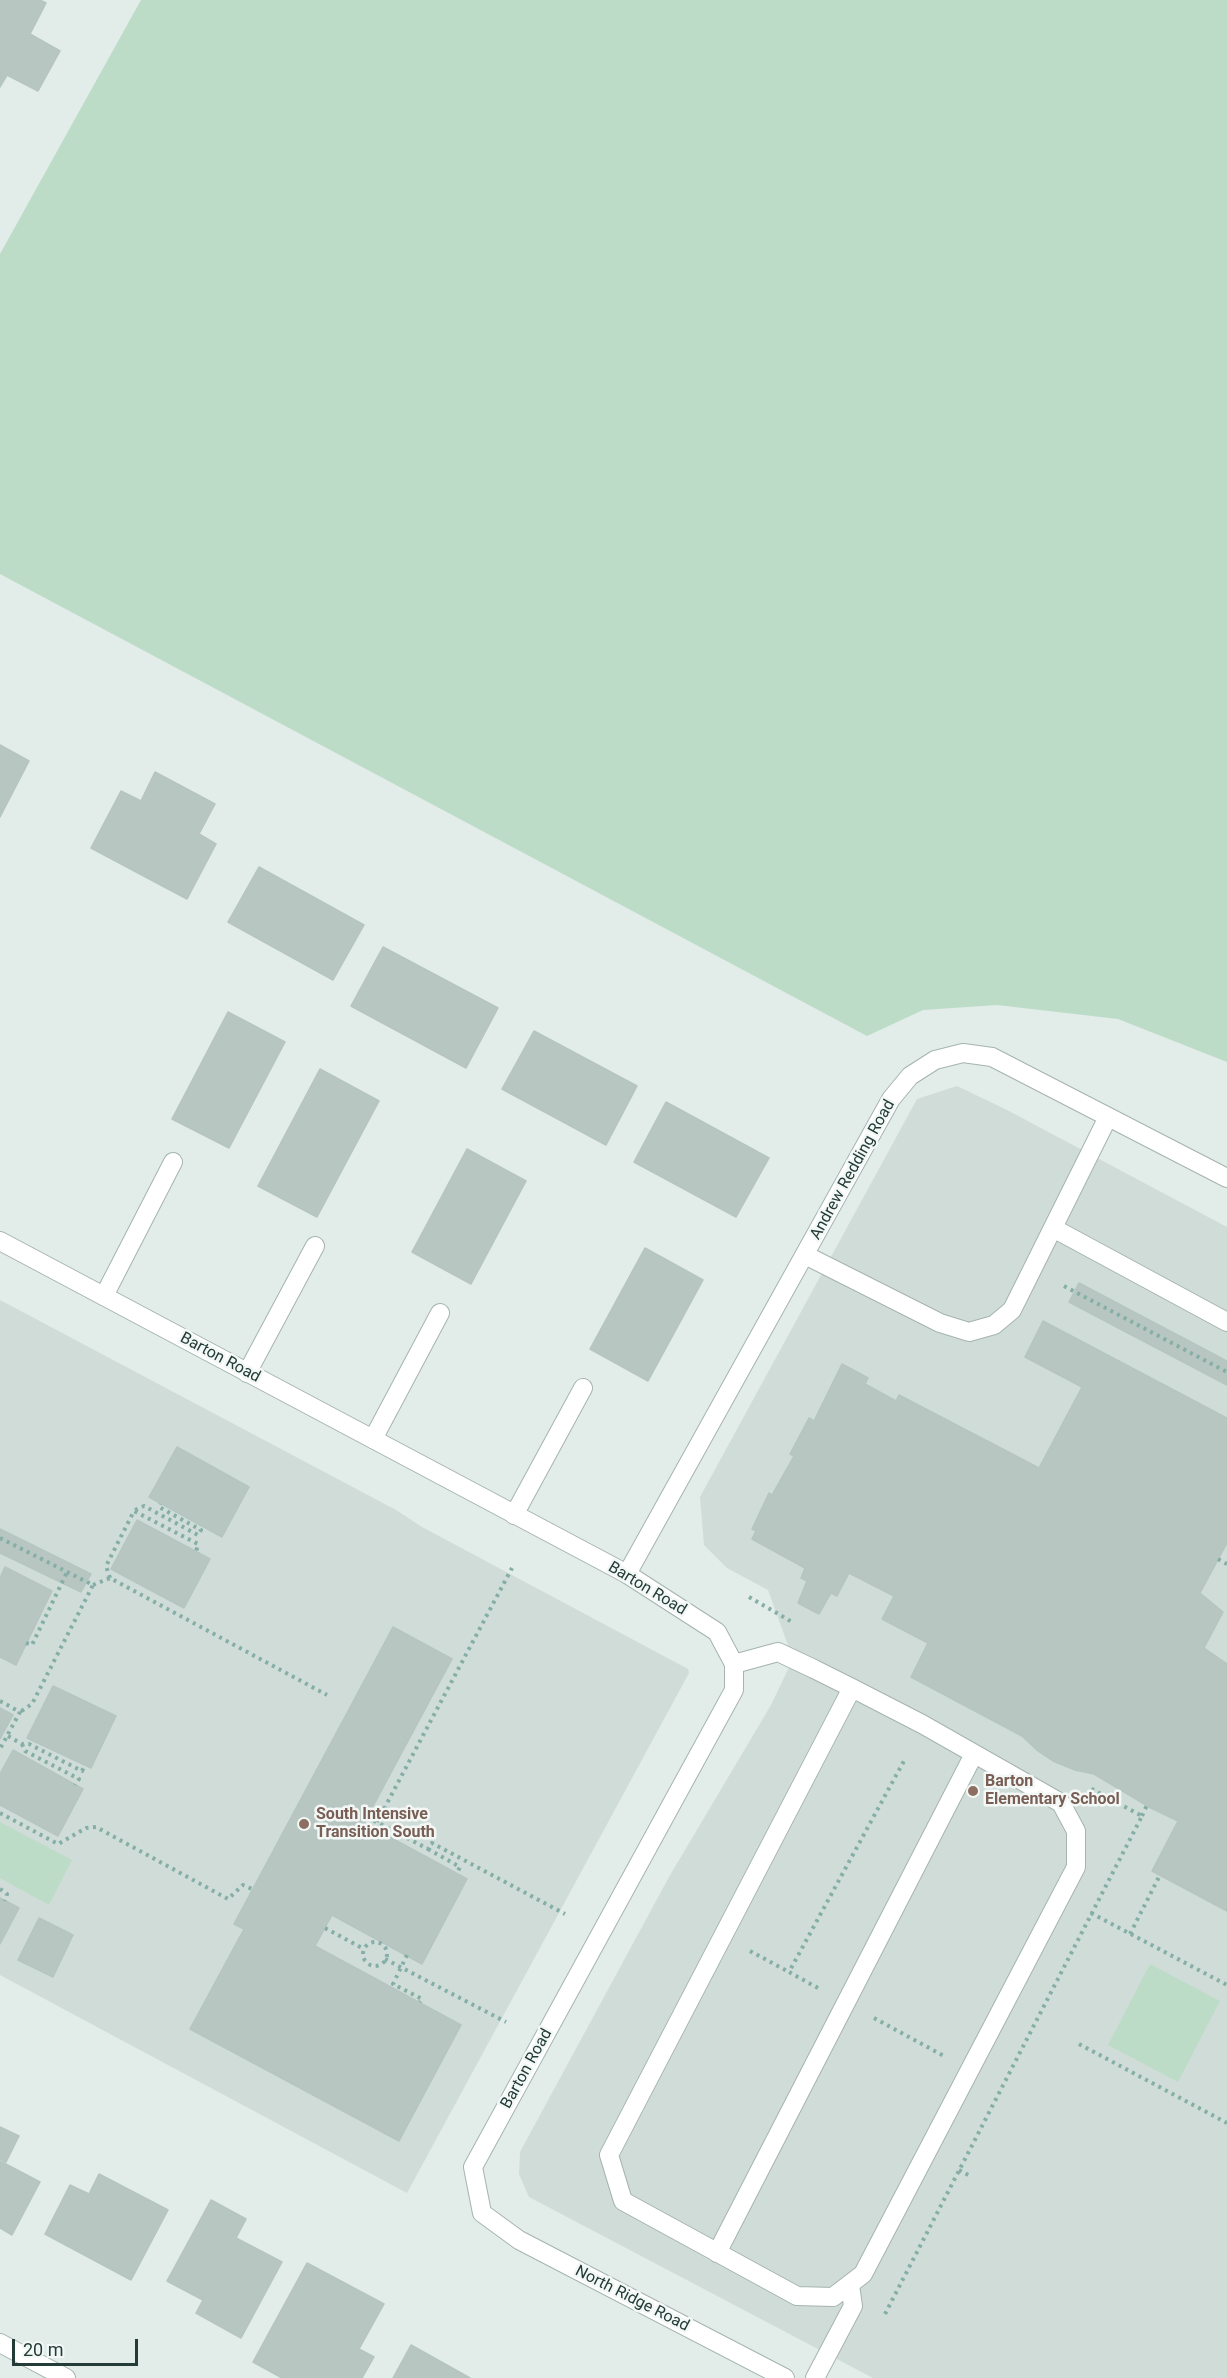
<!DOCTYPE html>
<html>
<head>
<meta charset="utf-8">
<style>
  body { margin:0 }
  #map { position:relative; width:1227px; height:2378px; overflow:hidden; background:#e2ece9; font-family:Roboto,sans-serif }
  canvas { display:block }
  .scale { position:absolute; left:12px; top:2339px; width:126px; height:27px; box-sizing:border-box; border:3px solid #233c38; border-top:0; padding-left:8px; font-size:18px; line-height:21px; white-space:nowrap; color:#233c38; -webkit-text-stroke:4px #f3f8f6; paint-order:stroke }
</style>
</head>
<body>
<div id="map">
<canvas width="1227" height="2378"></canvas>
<div class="scale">20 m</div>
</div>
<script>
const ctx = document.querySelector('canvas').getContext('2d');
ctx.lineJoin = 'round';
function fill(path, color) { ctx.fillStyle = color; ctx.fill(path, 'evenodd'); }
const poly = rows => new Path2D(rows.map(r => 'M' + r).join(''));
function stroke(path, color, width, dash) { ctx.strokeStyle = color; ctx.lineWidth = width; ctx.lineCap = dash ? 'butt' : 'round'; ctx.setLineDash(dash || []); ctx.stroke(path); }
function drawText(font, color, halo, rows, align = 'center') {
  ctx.font = font + ' Roboto,sans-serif'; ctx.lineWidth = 5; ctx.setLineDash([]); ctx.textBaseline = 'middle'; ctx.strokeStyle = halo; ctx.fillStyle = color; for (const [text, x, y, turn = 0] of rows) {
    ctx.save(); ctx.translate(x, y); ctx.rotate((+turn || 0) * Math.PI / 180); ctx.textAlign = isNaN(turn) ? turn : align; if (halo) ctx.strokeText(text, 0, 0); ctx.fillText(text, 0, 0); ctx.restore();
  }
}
fill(poly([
  [957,1086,1007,1110,1227,1227,1227,2378,873,2378,529,2197,519,2174,520,2152,669,1877,771,1705,793,1659,768,1590,727,1568,704,1545,700,1497,917,1099],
  [0,1300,396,1510,422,1527,688,1669,689,1673,407,2193,0,1975]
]), '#d0dcd8');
fill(poly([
  [141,0,1227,0,1227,1062,1118,1019,997,1005,923,1010,867,1036,0,574,0,254],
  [0,1822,72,1860,49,1905,0,1878],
  [1150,1964,1220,2001,1178,2082,1108,2045]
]), '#bcdcc8');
const building = poly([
  [0,0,40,0,46,3,30,34,60,51,38,91,7,75,0,87,0,0],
  [0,745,29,761,0,817,0,745],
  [155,772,215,804,199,834,216,844,187,899,91,848,121,791,141,801,155,772],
  [259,867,364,925,333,980,228,922,259,867],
  [383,947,498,1008,466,1068,351,1006,383,947],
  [228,1012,285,1042,229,1148,172,1119,228,1012],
  [534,1031,637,1086,606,1145,502,1089,534,1031],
  [320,1069,379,1101,317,1217,258,1186,320,1069],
  [666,1102,769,1158,736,1217,634,1162,666,1102],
  [467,1149,526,1181,471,1284,412,1252,467,1149],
  [645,1248,703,1280,648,1381,590,1349,645,1248],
  [1079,1283,1227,1361,1227,1385,1069,1302,1079,1283],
  [1043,1321,1227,1418,1227,1543,1200,1593,1223,1612,1204,1648,1227,1664,1227,1911,1152,1871,1178,1821,1151,1808,1094,1774,1075,1770,1053,1761,1038,1751,1022,1736,911,1677,928,1643,882,1619,894,1596,849,1573,837,1596,831,1593,819,1614,798,1603,807,1581,801,1578,805,1568,752,1539,756,1531,752,1529,769,1493,772,1495,794,1456,790,1454,809,1418,814,1421,842,1364,868,1378,865,1384,896,1401,899,1395,1039,1468,1082,1387,1025,1357,1043,1321],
  [177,1447,249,1487,222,1537,149,1497,177,1447],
  [137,1520,210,1559,184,1608,111,1569,137,1520],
  [0,1529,91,1574,81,1592,0,1553,0,1529],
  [5,1567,52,1591,16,1665,0,1657,0,1578,5,1567],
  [393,1627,452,1659,364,1823,467,1879,422,1964,332,1915,315,1946,461,2025,399,2141,190,2029,244,1929,234,1924,393,1627],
  [53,1686,116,1716,91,1768,27,1738,53,1686],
  [0,1708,13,1715,0,1739,0,1708],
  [13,1750,83,1789,58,1836,0,1805,0,1774,13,1750],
  [0,1898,19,1908,0,1944,0,1898],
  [39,1918,73,1935,53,1977,18,1960,39,1918],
  [0,2127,19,2136,6,2162,0,2159,0,2127],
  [0,2161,40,2182,12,2235,0,2228,0,2161],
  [99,2174,168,2210,131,2280,45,2234,70,2185,89,2194,99,2174],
  [211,2200,246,2219,236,2238,282,2262,241,2338,196,2313,203,2300,167,2281,211,2200],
  [307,2263,384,2304,359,2349,374,2357,362,2378,282,2378,253,2362,307,2263],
  [411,2345,470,2378,393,2378,411,2345]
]);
fill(building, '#b8c6c2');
stroke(building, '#b5c5c0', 1.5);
const service = poly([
  [1053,1228,1227,1322],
  [805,1255,940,1323,969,1332,994,1325,1012,1310,1108,1117],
  [104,1296,173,1162],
  [247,1373,315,1246],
  [373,1439,440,1313],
  [514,1515,583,1388],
  [734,1664,778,1652,814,1669,852,1688,922,1724,1061,1803,1076,1831,1076,1867,863,2274,833,2297,797,2296,623,2201,609,2155,852,1688],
  [717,2253,974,1754],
  [815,2378,853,2306,850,2285]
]);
const minor = poly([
  [627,1574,717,1632,734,1664,734,1690,473,2167,482,2213,519,2240,785,2378],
  [0,2343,66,2378]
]);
const tertiary = poly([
  [0,1241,627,1574,891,1099,910,1076,935,1060,963,1053,992,1057,1227,1178]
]);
stroke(service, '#a5b4b0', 20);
stroke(minor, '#a5b4b0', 20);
stroke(tertiary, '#a5b4b0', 20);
stroke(poly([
  [1064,1286,1227,1372],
  [135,1510,144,1506,198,1535,201,1530,159,1507,160,1504],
  [0,1538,93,1585,32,1704,20,1712],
  [1218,1559,1227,1564],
  [110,1578,106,1566,134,1511,198,1544,196,1552],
  [93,1585,110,1578,327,1695],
  [749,1597,792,1622],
  [26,1643,32,1645,67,1572],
  [0,1701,20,1712,0,1749],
  [8,1736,22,1744,29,1744,82,1771,85,1765],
  [22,1744,25,1751,79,1779,75,1785],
  [0,1813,58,1844,86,1828,96,1827,228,1899,243,1885,252,1889],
  [1142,1816,1147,1805],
  [367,1817,428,1849,432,1843,565,1914],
  [377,1822,512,1568],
  [428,1849,460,1867,457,1873],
  [0,1889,7,1894,5,1901],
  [1091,1913,1227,1985],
  [325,1928,364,1949],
  [1130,1934,1160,1875],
  '363 1954a12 12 0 1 1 24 0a12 12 0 1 1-24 0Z',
  [750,1951,789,1972],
  [407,1955,393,1984,422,1999,420,2002],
  [385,1959,506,2022],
  [818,1988,789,1972,905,1759],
  [874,2018,944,2056],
  [1079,2044,1227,2123],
  [959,2170,970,2176],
  [885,2314,1142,1816,1090,1788]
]), '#84aea6', 4, [3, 4.5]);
stroke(service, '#fff', 18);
stroke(minor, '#fff', 18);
stroke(tertiary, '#fff', 18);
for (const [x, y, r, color] of [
  [973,1791,6,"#8d6e63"],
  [304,1824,6,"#8d6e63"]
]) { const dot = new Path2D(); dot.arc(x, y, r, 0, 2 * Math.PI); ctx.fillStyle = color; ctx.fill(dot); stroke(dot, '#f3f8f6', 2); }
drawText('16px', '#233c38', '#f3f8f6', [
  ["Andrew Redding Road",853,1170,-61],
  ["Barton Road",220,1358,28],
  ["Barton Road",647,1589,31],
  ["Barton Road",527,2069,-61],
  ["North Ridge Road",632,2299,27]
]);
drawText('bold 16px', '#785e54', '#f3f8f6', [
  ["Barton",985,1782],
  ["Elementary School",985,1800],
  ["South Intensive",316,1815],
  ["Transition South",316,1833]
], 'left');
</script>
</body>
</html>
